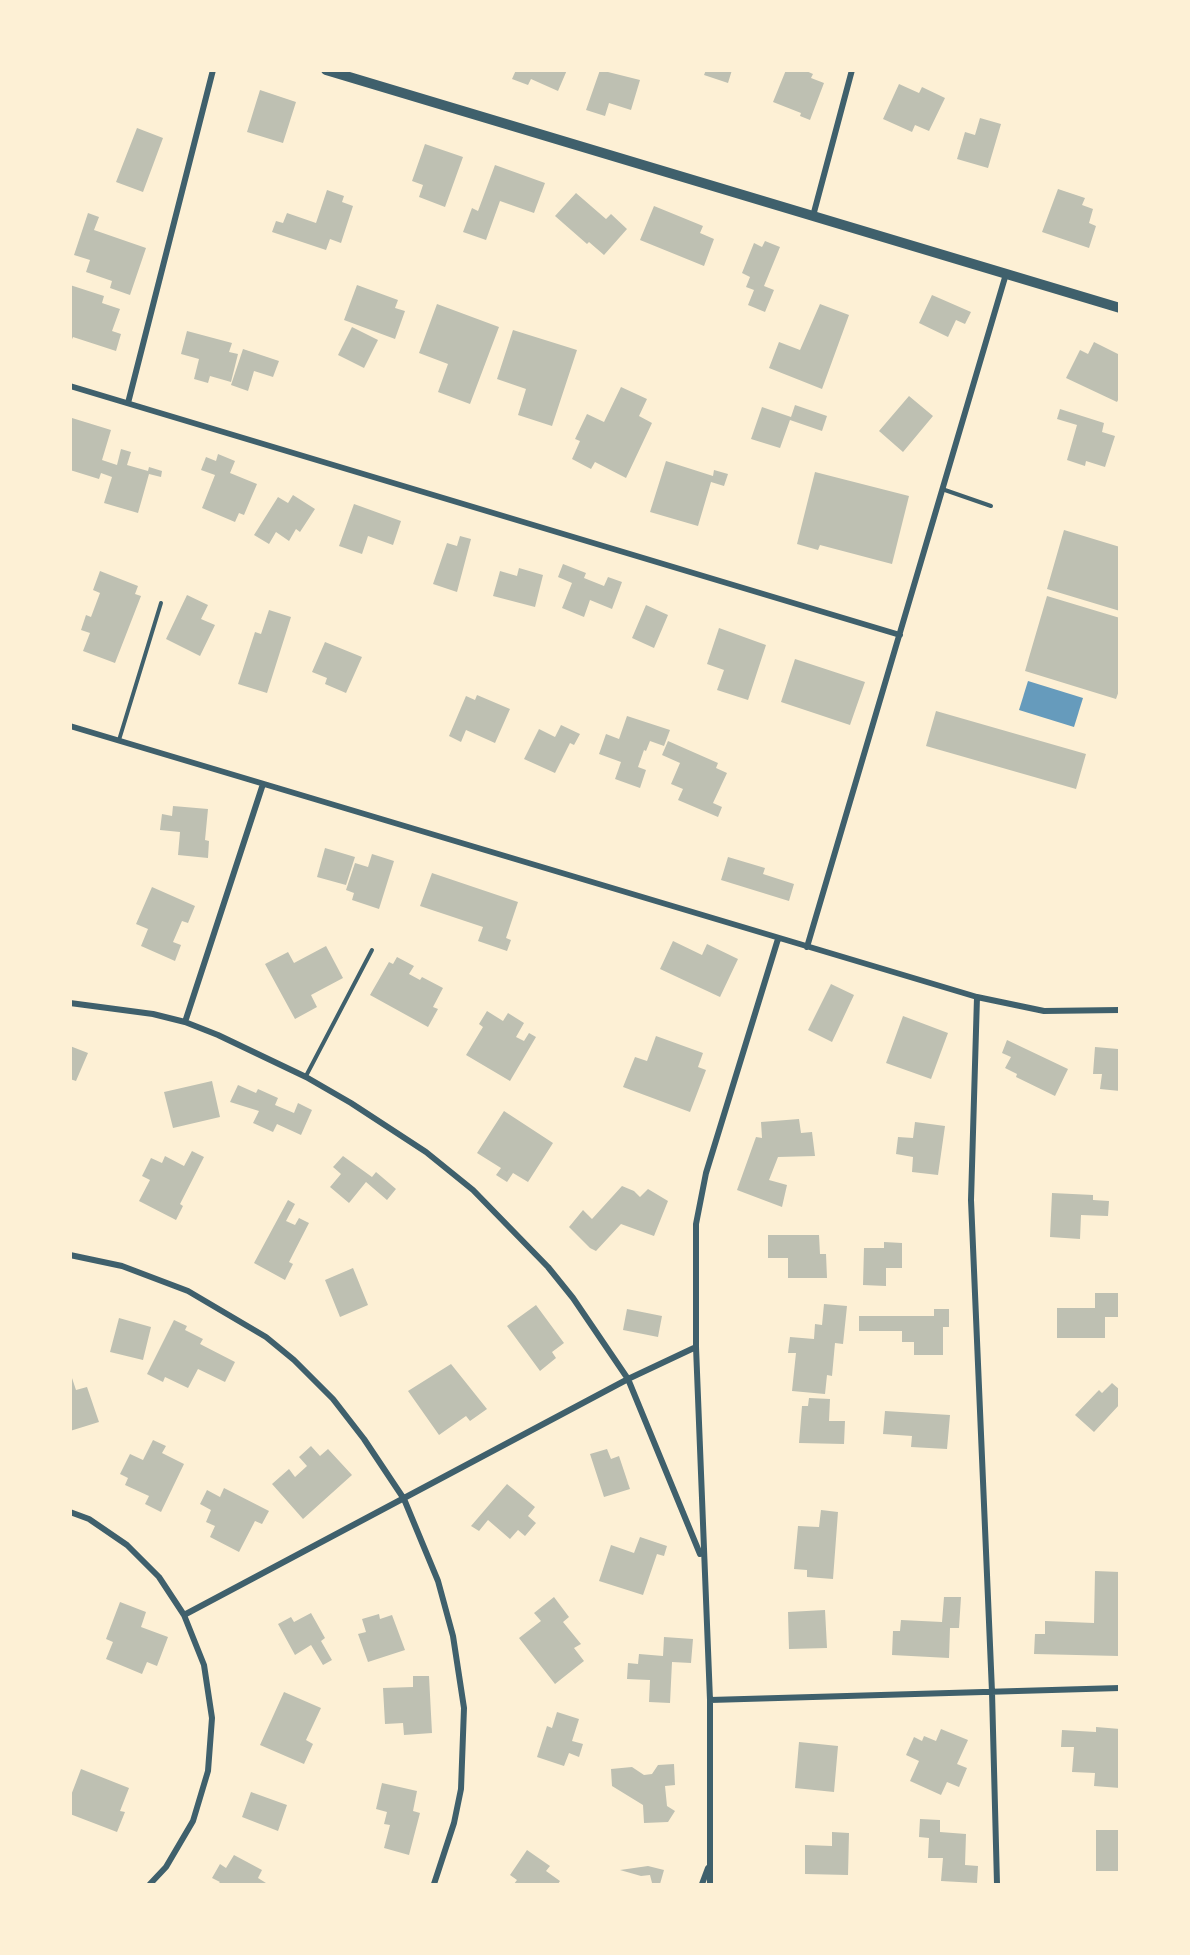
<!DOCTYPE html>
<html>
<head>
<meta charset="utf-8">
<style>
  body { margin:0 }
  #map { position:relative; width:1190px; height:1955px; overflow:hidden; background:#fdf0d5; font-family:Ubuntu,sans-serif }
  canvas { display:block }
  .frame { position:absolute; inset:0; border:72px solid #fdf0d5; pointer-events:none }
</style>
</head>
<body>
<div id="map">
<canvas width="1190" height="1955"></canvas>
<div class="frame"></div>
</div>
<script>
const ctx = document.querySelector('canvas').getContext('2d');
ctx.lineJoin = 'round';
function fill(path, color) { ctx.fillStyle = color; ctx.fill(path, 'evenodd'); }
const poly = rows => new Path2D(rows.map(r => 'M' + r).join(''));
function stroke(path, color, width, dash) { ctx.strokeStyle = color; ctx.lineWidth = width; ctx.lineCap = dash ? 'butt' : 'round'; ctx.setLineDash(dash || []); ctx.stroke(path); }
fill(poly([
  [1028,681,1083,698,1074,727,1019,710]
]), '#669bbc');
fill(poly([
  [516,70,567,70,558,91,531,79,528,85,512,79],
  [600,70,640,80,631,110,609,103,605,116,586,110],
  [706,70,732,70,728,83,704,75],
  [786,70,804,70,813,74,811,78,824,83,810,120,800,116,801,113,773,102],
  [899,84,919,93,922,87,945,98,929,131,915,125,912,132,883,119],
  [260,90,296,102,283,143,247,132],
  [980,118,1001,124,988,168,957,159,965,132,975,135],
  [137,128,163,138,143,192,116,182],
  [425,144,463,157,445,207,419,197,423,185,412,181],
  [495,165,545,183,534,213,500,201,486,240,463,232,472,208,478,211],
  [1058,189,1085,198,1082,205,1093,209,1089,223,1096,226,1089,248,1042,232],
  [327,190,344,196,342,202,353,206,341,243,330,239,326,250,272,232,276,221,283,223,287,213,316,223],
  [576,193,606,219,611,214,627,229,604,255,589,242,587,244,555,216],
  [654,206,703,226,700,233,714,239,704,266,640,240],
  [88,213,99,217,94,230,146,248,130,295,110,288,112,281,86,272,90,260,74,255],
  [765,241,780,247,764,286,774,290,765,312,748,305,754,290,746,287,750,277,742,273,754,243,762,247],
  [70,285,104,296,102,303,120,309,112,331,121,334,116,351,73,337,70,344],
  [357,285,398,300,395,308,405,311,395,339,344,320],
  [932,295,971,312,965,324,956,320,948,337,919,323],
  [437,304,499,327,470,404,438,392,448,364,419,353],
  [820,304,849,315,822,389,769,368,779,342,800,350],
  [352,327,378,340,364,368,338,355],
  [513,330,577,350,552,426,518,415,526,389,497,379],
  [187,331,232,343,229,352,238,354,231,382,210,376,208,383,194,379,199,359,181,354],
  [1094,342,1120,355,1120,396,1117,402,1066,378,1080,350,1088,354],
  [243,349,279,361,273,377,254,371,248,391,231,385],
  [621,387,647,399,639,416,652,423,626,478,595,462,591,469,572,459,580,441,575,439,587,414,604,422],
  [909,396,933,416,903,452,879,431],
  [795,405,827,416,822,431,790,420,780,448,751,439,762,407,791,417],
  [1060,409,1104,423,1102,432,1115,436,1105,467,1086,461,1085,466,1067,460,1077,425,1057,419],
  [72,418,111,430,102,460,117,465,121,449,131,452,127,465,148,471,149,467,162,471,161,477,149,474,138,513,104,503,112,477,101,473,99,479,70,470],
  [218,454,235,461,230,473,257,484,244,515,239,513,235,522,202,508,215,475,201,470,206,457,216,461],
  [666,461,713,476,714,470,728,474,724,486,711,482,698,526,650,512],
  [815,472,909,496,892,564,820,545,818,550,797,544],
  [293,495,315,509,300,532,296,529,289,541,276,532,269,544,254,535,278,497,288,503],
  [354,504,401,521,393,545,368,536,362,554,339,546],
  [1064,530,1120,547,1120,611,1047,589],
  [460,536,471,539,457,592,433,584,447,543,457,546],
  [563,564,586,573,584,578,604,586,608,577,622,582,612,609,590,600,584,617,562,608,572,583,558,577],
  [519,568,543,575,535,607,493,596,500,571,517,576],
  [100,571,138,586,135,594,141,596,115,663,83,651,90,633,81,630,86,615,91,617,100,593,93,590],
  [187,595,208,605,201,619,215,625,200,656,166,639],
  [1047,596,1120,618,1120,688,1116,699,1025,671],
  [646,605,668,615,654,648,632,638],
  [269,610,291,617,267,693,238,684,255,632,261,634],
  [719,628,766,645,748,700,717,690,724,670,707,664],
  [325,642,362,657,346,693,325,684,327,678,312,672],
  [795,659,865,682,850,725,781,702],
  [477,695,510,709,495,743,466,730,461,742,449,736,466,696,475,700],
  [936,711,1086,754,1076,789,926,746],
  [627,716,670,730,664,746,650,741,646,751,644,750,638,767,646,770,640,788,615,779,621,762,599,754,606,734,619,739],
  [561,725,580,734,574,745,570,743,555,773,524,759,539,729,555,737],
  [668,741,718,763,716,768,727,773,713,803,722,807,718,817,678,800,683,789,671,784,680,763,662,755],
  [173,806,208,809,205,840,209,841,208,858,178,855,180,832,160,830,162,814,172,816],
  [325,848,355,857,346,885,317,877],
  [372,854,394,861,379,909,352,900,354,893,346,890,355,863,368,867],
  [728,857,765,868,763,874,794,884,789,901,721,880],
  [432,873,518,902,506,938,511,940,507,951,478,941,483,927,420,906],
  [152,887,195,906,188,923,182,921,173,942,181,945,175,961,141,946,148,929,136,924],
  [673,941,702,955,707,944,738,959,720,997,660,969],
  [326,946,343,978,311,995,317,1007,295,1019,265,964,288,952,294,963],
  [397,957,414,966,409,974,420,980,422,977,443,988,433,1007,438,1009,428,1027,370,995,389,962,393,964],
  [831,984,854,995,832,1042,808,1030],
  [487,1011,503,1021,508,1013,524,1023,516,1037,524,1041,529,1033,536,1037,510,1081,466,1055,483,1027,479,1024],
  [903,1016,948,1033,931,1079,886,1063],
  [656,1036,703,1053,698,1067,706,1070,690,1112,623,1087,635,1057,647,1061],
  [1007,1040,1068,1069,1055,1096,1016,1077,1017,1074,1005,1068,1011,1057,1002,1053],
  [70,1046,88,1053,76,1081,70,1079],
  [1095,1047,1118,1049,1120,1091,1100,1089,1102,1074,1093,1074],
  [212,1081,220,1117,173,1128,164,1092],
  [238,1085,256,1093,258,1089,278,1098,275,1105,294,1113,298,1103,312,1110,301,1135,277,1124,273,1132,253,1123,259,1111,230,1102],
  [504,1111,553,1143,528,1182,513,1173,507,1182,496,1175,501,1168,477,1153],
  [799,1119,801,1133,812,1132,815,1156,778,1157,769,1180,787,1185,782,1207,737,1190,756,1137,762,1138,761,1122],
  [915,1122,945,1126,938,1175,912,1172,913,1157,896,1154,898,1137,913,1138],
  [192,1151,204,1157,180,1204,183,1206,176,1220,139,1201,150,1180,142,1176,151,1158,162,1163,165,1156,184,1166],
  [343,1156,372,1177,376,1172,396,1189,387,1200,366,1182,349,1203,330,1187,341,1174,333,1167],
  [622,1186,634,1191,640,1197,648,1189,668,1201,654,1236,621,1224,596,1251,590,1248,569,1227,583,1210,592,1219],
  [1052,1193,1093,1195,1093,1200,1109,1201,1108,1216,1081,1215,1080,1239,1050,1237],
  [288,1200,295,1204,286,1221,295,1225,299,1218,309,1223,289,1262,293,1264,285,1280,254,1263],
  [768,1235,819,1235,820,1254,826,1254,827,1278,788,1278,788,1258,768,1258],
  [884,1242,902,1243,902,1268,886,1268,886,1286,863,1285,864,1248,884,1248],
  [353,1268,368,1305,340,1317,325,1280],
  [1095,1293,1120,1293,1120,1317,1105,1317,1105,1338,1057,1338,1057,1308,1095,1308],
  [824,1304,847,1306,843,1344,835,1343,832,1376,827,1375,825,1394,792,1391,796,1353,788,1353,790,1337,814,1339,815,1324,822,1325],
  [536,1305,564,1343,552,1352,556,1358,540,1371,507,1326],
  [627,1309,662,1316,658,1337,623,1330],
  [934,1309,949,1309,949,1327,943,1327,943,1355,914,1355,914,1342,902,1342,902,1331,859,1331,859,1316,934,1316],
  [119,1318,151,1327,143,1360,110,1352],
  [174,1320,187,1326,185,1330,203,1339,200,1344,235,1362,225,1382,198,1369,188,1388,165,1377,163,1382,147,1374],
  [451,1364,487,1409,470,1421,466,1416,439,1435,408,1391],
  [71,1375,76,1390,87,1387,99,1422,70,1431],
  [1112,1383,1120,1390,1120,1404,1094,1432,1075,1415,1099,1390,1102,1393],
  [809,1398,830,1399,829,1421,845,1421,844,1444,799,1443,802,1406,808,1406],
  [885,1411,950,1415,947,1449,911,1447,912,1436,883,1434],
  [153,1440,166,1446,162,1453,184,1464,161,1512,145,1504,149,1496,125,1485,128,1478,120,1474,130,1454,143,1460],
  [311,1446,320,1456,328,1449,352,1475,303,1519,272,1484,289,1469,295,1477,307,1466,299,1457],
  [607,1449,611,1459,619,1456,630,1489,604,1497,590,1454],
  [507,1484,535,1507,528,1516,536,1523,525,1536,518,1530,510,1539,488,1520,479,1531,471,1526],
  [224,1488,269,1511,262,1524,255,1521,239,1552,210,1537,215,1526,206,1522,211,1510,200,1504,207,1490,220,1497],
  [821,1510,838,1512,833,1579,807,1577,807,1570,794,1569,798,1526,819,1527],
  [640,1537,667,1546,664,1556,657,1554,643,1595,599,1581,611,1545,634,1553],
  [1095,1571,1120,1572,1119,1656,1034,1654,1035,1634,1045,1634,1045,1621,1094,1623],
  [554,1597,569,1617,563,1622,581,1644,574,1648,584,1661,555,1684,519,1638,541,1621,534,1613],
  [944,1597,961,1597,959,1628,950,1628,949,1658,892,1655,893,1631,900,1631,901,1620,942,1622],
  [120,1602,146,1612,141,1627,168,1637,157,1666,147,1662,142,1674,106,1659,113,1642,106,1639],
  [825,1610,827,1648,789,1649,788,1612],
  [311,1613,325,1638,321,1641,332,1660,323,1665,311,1645,295,1655,278,1624,291,1617,294,1622],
  [379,1614,380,1619,392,1615,405,1650,368,1662,358,1634,366,1632,362,1619],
  [664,1637,693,1639,691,1663,672,1662,670,1703,649,1702,650,1680,627,1679,628,1663,638,1664,639,1654,663,1656],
  [413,1676,429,1676,432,1733,404,1735,403,1723,385,1724,383,1688,413,1687],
  [284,1692,321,1708,306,1740,313,1744,304,1764,260,1745],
  [557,1712,579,1719,572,1741,583,1744,579,1757,569,1753,564,1766,537,1757,547,1726,552,1728],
  [1096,1727,1120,1729,1120,1788,1094,1786,1095,1773,1072,1772,1074,1747,1061,1747,1062,1730,1096,1732],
  [941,1729,968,1740,957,1764,967,1768,959,1787,947,1782,941,1795,910,1781,919,1761,906,1755,914,1737,922,1741,924,1736,936,1741],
  [799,1742,838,1746,834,1792,795,1788],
  [674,1764,675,1785,665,1786,667,1806,675,1811,668,1822,644,1823,643,1805,612,1786,611,1769,632,1767,644,1775,652,1774,658,1765],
  [81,1769,129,1788,120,1811,125,1812,117,1832,70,1814,70,1798],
  [382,1783,417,1791,413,1811,420,1813,409,1855,384,1848,390,1825,384,1824,387,1812,376,1809],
  [251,1792,287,1805,278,1831,242,1817],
  [920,1819,940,1820,940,1832,966,1834,965,1865,978,1866,977,1883,941,1881,943,1858,928,1858,929,1838,919,1837],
  [1096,1830,1120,1830,1120,1871,1096,1871],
  [832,1832,849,1833,848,1875,805,1874,805,1845,832,1846],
  [527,1850,550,1866,546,1871,560,1881,558,1884,514,1884,517,1880,510,1875],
  [234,1855,262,1870,258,1878,266,1883,265,1884,218,1884,220,1882,212,1878,220,1864,226,1868],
  [648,1866,664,1870,660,1884,648,1884,652,1883,650,1875,641,1876,620,1870]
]), '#bec0b2');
stroke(poly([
  [942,489,991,506],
  [119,740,161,603],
  [306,1076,372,950]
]), '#3f606c', 4);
stroke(poly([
  [813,216,852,70],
  [70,386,900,635],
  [128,403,213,70],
  [70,726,977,997,1044,1011,1120,1010],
  [807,947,1006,274],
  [977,997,971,1200,992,1692,997,1884],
  [70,1003,153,1014,185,1022,218,1035,306,1077,351,1103,426,1152,473,1190,548,1267,573,1298,628,1379,700,1554],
  [185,1022,263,784],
  [70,1255,122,1266,188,1291,266,1337,294,1360,333,1399,364,1439,404,1499,438,1581,453,1636,464,1708,461,1789,454,1823,434,1884],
  [70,1512,89,1519,127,1545,159,1577,184,1615,204,1665,212,1718,208,1771,193,1821,166,1867,150,1884],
  [184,1615,628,1379,696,1347],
  [710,1700,1120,1688],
  [702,1884,708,1868],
  [710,1884,710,1700,696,1347,696,1224,706,1173,778,939]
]), '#3f606c', 6);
stroke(poly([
  [326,70,1120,308]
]), '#3f606c', 10);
</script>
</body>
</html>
